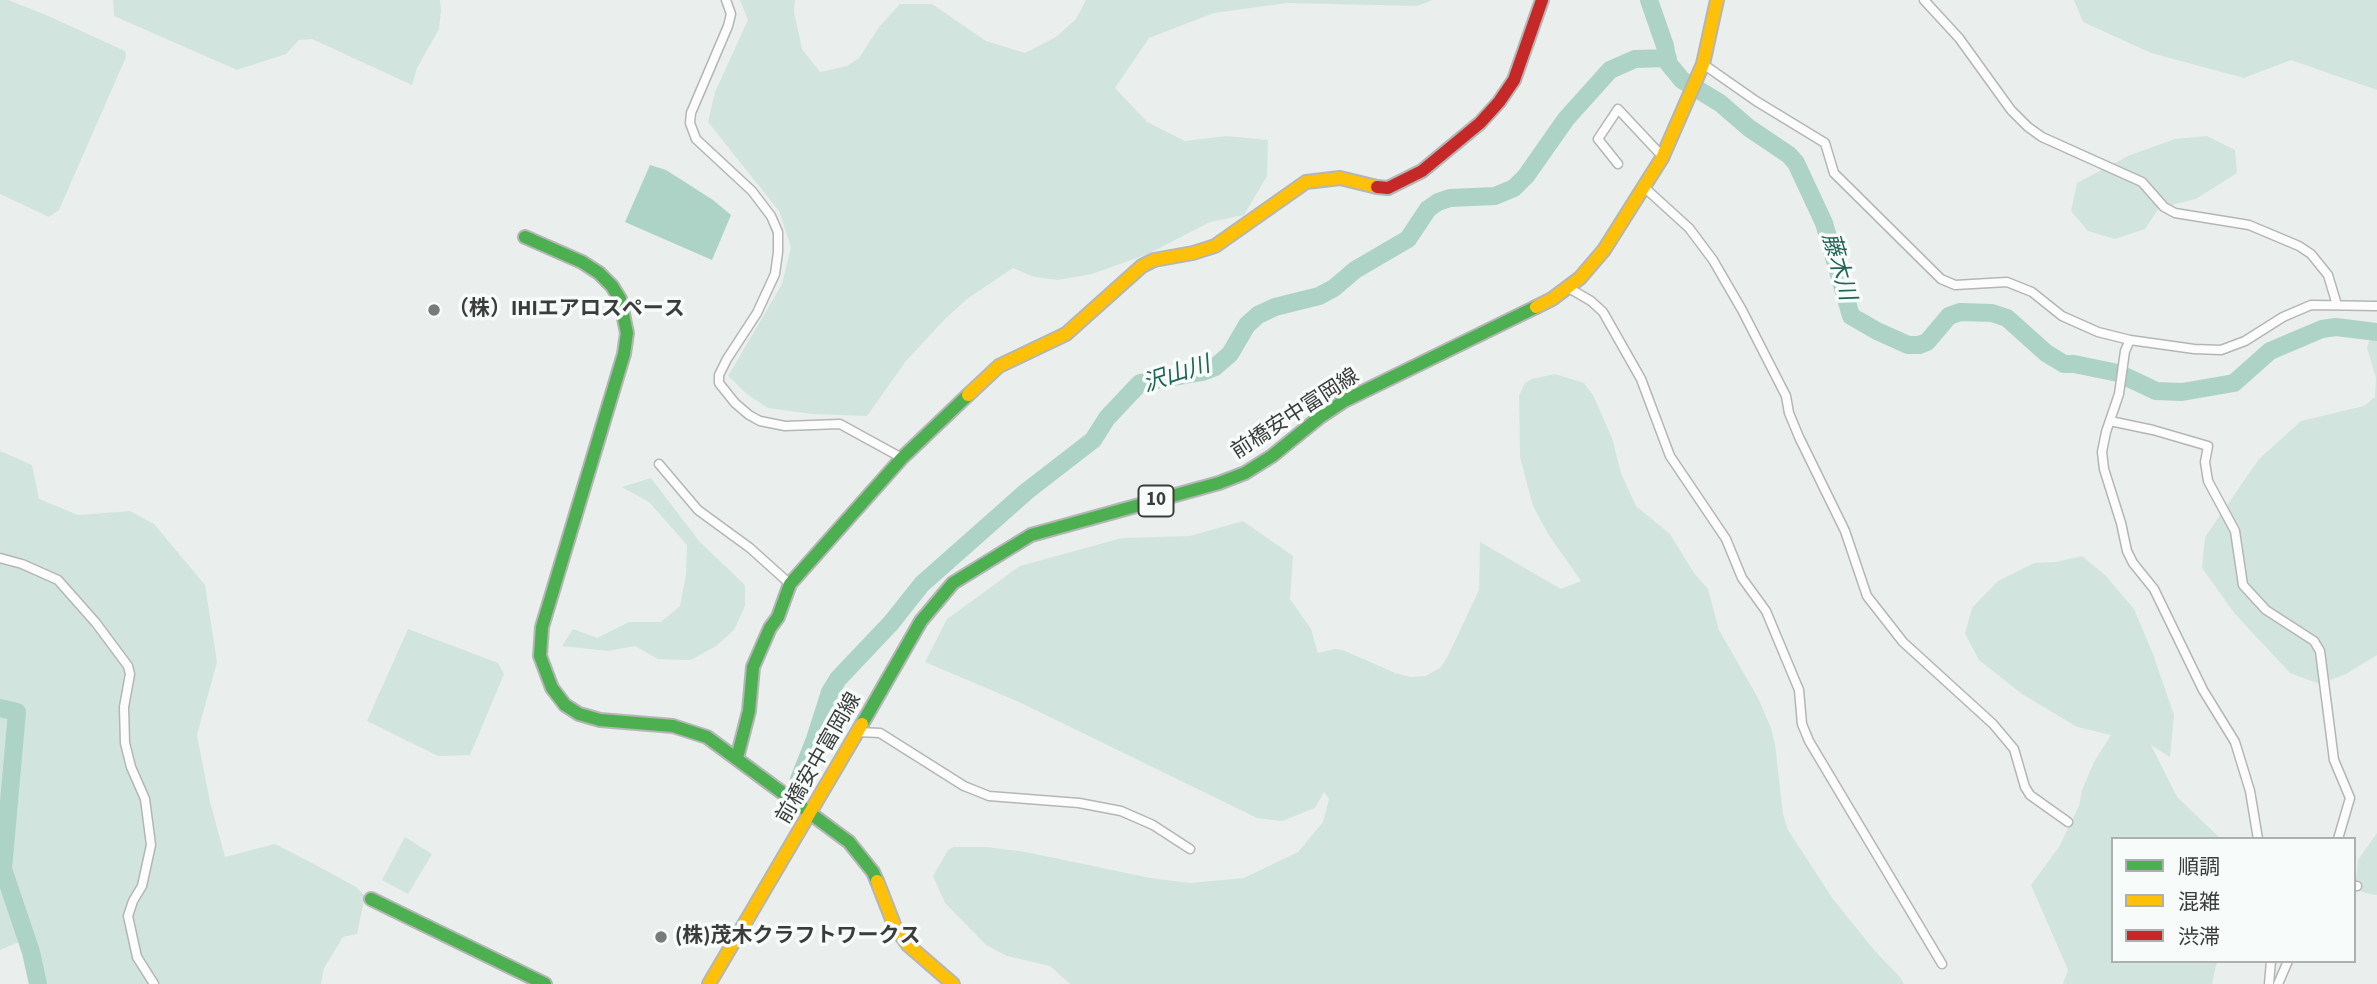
<!DOCTYPE html>
<html>
<head>
<meta charset="utf-8">
<style>
  body { margin:0 }
  #map { position:relative; width:2377px; height:984px; overflow:hidden; background:#eaeeec; font-family:"Source Sans 3","Noto Sans JP",sans-serif }
  canvas { display:block }
  .legend { position:absolute; left:2111px; top:837px; width:245px; height:126px; box-sizing:border-box; background:#f7fcfa; border:2px solid #acb0ae; margin:0; padding:9px 12px; list-style:none; font-size:21px; color:#3b3d3c }
  .legend li { display:flex; align-items:center; gap:14px; height:35px }
  .legend b { width:35px; border:2px solid #acb0ae }
</style>
</head>
<body>
<div id="map">
<canvas width="2377" height="984"></canvas>
<ul class="legend">
<li><b style="height:9px;background:#4caf50"></b>順調</li>
<li><b style="height:9px;background:#ffc107"></b>混雑</li>
<li><b style="height:9px;background:#c62828"></b>渋滞</li>
</ul>
</div>
<script>
const ctx = document.querySelector('canvas').getContext('2d');
ctx.lineJoin = 'round';
function fill(path, color) { ctx.fillStyle = color; ctx.fill(path, 'evenodd'); }
const poly = rows => new Path2D(rows.map(r => 'M' + r).join(''));
function stroke(path, color, width, dash) { ctx.strokeStyle = color; ctx.lineWidth = width; ctx.lineCap = dash ? 'butt' : 'round'; ctx.setLineDash(dash || []); ctx.stroke(path); }
function drawText(font, color, halo, rows, align = 'center') {
  ctx.font = font + ' "Source Sans 3","Noto Sans JP",sans-serif'; ctx.lineWidth = 7; ctx.setLineDash([]); ctx.textBaseline = 'middle'; ctx.strokeStyle = halo; ctx.fillStyle = color; for (const [text, x, y, turn = 0] of rows) {
    ctx.save(); ctx.translate(x, y); ctx.rotate((+turn || 0) * Math.PI / 180); ctx.textAlign = isNaN(turn) ? turn : align; if (halo) ctx.strokeText(text, 0, 0); ctx.fillText(text, 0, 0); ctx.restore();
  }
}
fill(poly([
  [0,0,8,0,44,14,125,51,126,57,59,210,49,217,0,194],
  [113,0,440,0,441,11,439,29,417,68,412,85,312,39,299,40,286,54,237,70,114,16],
  [740,0,795,0,794,12,802,49,820,72,847,66,859,58,879,27,900,4,932,4,986,41,1025,53,1056,37,1076,19,1086,0,1433,0,1417,6,1287,3,1214,13,1149,38,1115,88,1147,122,1185,141,1226,136,1268,140,1267,176,1244,215,1210,222,1148,254,1092,274,1058,280,1034,277,1013,268,967,299,945,319,906,361,867,416,812,414,768,408,748,395,728,376,782,284,791,247,779,211,708,122,715,92,748,20],
  [2074,0,2377,0,2377,90,2291,60,2244,78,2151,53,2083,22],
  [2207,136,2235,150,2237,173,2196,199,2159,208,2145,229,2115,239,2088,231,2071,211,2077,183,2128,156,2175,139],
  [2377,334,2377,655,2346,674,2320,684,2290,673,2235,614,2202,568,2205,537,2259,459,2301,421,2364,406,2375,397,2376,378,2367,348,2371,335],
  [1555,374,1584,383,1593,395,1612,438,1621,473,1636,506,1670,534,1694,573,1708,589,1719,630,1758,698,1771,728,1775,744,1783,814,1788,830,1833,899,1874,950,1900,977,1904,984,1070,984,1050,966,1007,956,986,945,945,903,933,876,948,850,954,847,986,847,1026,852,1150,878,1190,883,1244,878,1298,852,1323,822,1329,799,1324,792,1315,808,1282,821,1257,818,1019,702,925,662,947,619,1020,566,1122,538,1190,536,1243,521,1293,556,1290,599,1311,629,1318,653,1335,649,1343,650,1395,673,1410,677,1426,676,1441,667,1449,654,1479,590,1480,542,1561,589,1581,581,1548,534,1533,506,1520,457,1519,396,1522,389,1525,383,1532,379],
  [0,451,32,465,39,499,78,515,130,511,154,524,205,585,217,662,197,735,210,802,225,857,275,844,329,872,356,887,365,896,357,934,343,937,324,968,321,984,45,984,19,942,0,950],
  [651,478,699,541,745,585,745,606,734,630,716,646,691,660,658,659,635,646,608,651,562,646,573,629,597,638,629,622,661,622,680,606,686,575,687,545,649,502,622,487],
  [2082,556,2105,575,2134,609,2153,654,2174,715,2170,757,2151,745,2177,797,2221,839,2113,839,2113,961,2217,961,2212,984,2063,984,2068,970,2031,885,2059,847,2079,806,2082,790,2094,762,2111,735,2077,727,2022,694,1979,660,1965,634,1972,608,1998,581,2034,563,2056,562],
  [408,629,498,663,504,674,470,755,438,756,367,721],
  [2377,833,2377,895,2365,893,2355,888,2358,860],
  [405,837,432,854,408,894,382,880]
]), '#d1e5de');
fill(poly([
  [650,165,666,170,713,200,731,215,712,260,625,222]
]), '#add3c7');
stroke(poly([
  [1649,0,1665,46,1668,63,1682,80,1720,103,1749,128,1789,155,1796,163,1824,223,1851,316,1877,331,1908,345,1919,345,1927,342,1949,316,1960,312,1992,313,2007,318,2046,353,2064,364,2074,364,2118,373,2156,391,2182,392,2234,383,2270,351,2322,329,2336,327,2377,332],
  [0,708,17,712,3,869,31,952,38,984],
  [798,782,815,739,830,692,838,679,891,623,922,584,1027,491,1093,440,1107,418,1140,383,1202,372,1215,367,1230,354,1247,325,1258,315,1275,307,1319,296,1334,288,1355,270,1408,239,1428,209,1438,202,1450,198,1495,196,1514,188,1526,176,1566,119,1610,70,1635,59,1668,58]
]), '#add3c7', 18);
const street = poly([
  [726,0,731,14,728,26,691,113,690,123,696,139,752,191,771,216,778,232,778,252,775,274,757,313,727,359,719,375,719,383,735,403,749,415,760,421,785,426,840,424,902,458],
  [1924,0,1959,38,2011,110,2028,127,2042,137,2142,182,2164,207,2175,213,2249,225,2299,246,2311,254,2328,275,2337,305],
  [1703,64,1756,101,1825,143,1834,173,1941,279,1955,285,2007,282,2032,292,2062,316,2098,332,2130,340,2194,349,2221,350,2245,341,2283,317,2311,305,2377,306],
  [1618,164,1598,139,1618,109,1663,157],
  [1645,188,1689,228,1713,260,1742,310,1786,396,1789,413,1799,437,1845,531,1867,596,1903,642,1993,724,2014,749,2025,787,2030,795,2068,822],
  [1567,287,1591,301,1603,312,1641,379,1670,456,1726,539,1742,578,1766,611,1799,690,1802,724,1809,741,1942,964],
  [2130,340,2125,351,2119,394,2106,432,2102,452,2104,469,2121,523,2127,551,2133,563,2154,589,2203,690,2235,742,2250,791,2258,839],
  [2110,421,2153,430,2208,446,2205,462,2208,481,2235,531,2243,585,2266,610,2314,641,2320,651,2334,760,2350,798,2338,839],
  [659,464,698,510,750,548,790,584],
  [0,558,22,564,58,580,96,623,128,666,130,674,124,707,125,743,131,767,145,799,151,845,142,886,133,901,128,916,137,957,154,984],
  [858,732,880,733,964,786,989,796,1079,803,1121,811,1153,825,1190,849],
  [2354,886,2357,886],
  [2269,984,2271,961],
  [2278,984,2288,961]
]);
const fast = poly([
  [525,237,582,262,599,273,612,286,620,299,627,333,624,354,542,627,540,656,552,688,565,705,579,714,600,720,673,726,707,737,849,842,873,872,877,881],
  [862,724,921,621,953,583,1031,535,1219,483,1245,473,1272,456,1320,417,1344,401,1536,307],
  [737,758,749,711,753,667,770,628,778,617,790,584,902,458,968,395],
  [371,899,545,984]
]);
const slow = poly([
  [1536,307,1552,299,1580,278,1604,250,1662,158,1703,64,1717,0],
  [968,395,999,366,1066,334,1142,266,1154,260,1193,253,1215,246,1306,182,1340,178,1377,187],
  [877,881,895,927,908,945,953,984],
  [709,984,862,724]
]);
const jam = poly([
  [1377,187,1388,188,1422,171,1480,123,1499,102,1514,80,1542,0]
]);
stroke(street, '#b4b6b6', 11);
stroke(fast, '#b4b6b6', 16);
stroke(slow, '#b4b6b6', 16);
stroke(jam, '#b4b6b6', 16);
stroke(street, '#fcfcfc', 8);
stroke(fast, '#4caf50', 12);
stroke(slow, '#ffc107', 12);
stroke(jam, '#c62828', 12);
for (const [x, y, r, color] of [
  [434,310,7,"#787b7a"],
  [661,937,7,"#787b7a"]
]) { const dot = new Path2D(); dot.arc(x, y, r, 0, 2 * Math.PI); ctx.fillStyle = color; ctx.fill(dot); stroke(dot, '#f7fcfa', 2.5); }
for (const [x, y, w] of [
  [1156,501,35]
]) { const box = new Path2D(); box.roundRect(x - w / 2, y - 15.5, w, 31, 5); ctx.fillStyle = '#f7fcfa'; ctx.fill(box); stroke(box, '#3b3d3c', 2); }
drawText('bold 19px', '#3b3d3c', null, [
  ["10",1156,501]
]);
drawText('bold 21px', '#3b3d3c', '#f7fcfa', [
  ["（株）IHIエアロスペース",448,310],
  ["(株)茂木クラフトワークス",675,937]
], 'left');
drawText('21px', '#3b3d3c', '#f7fcfa', [
  ["前橋安中富岡線",1296,415,-33],
  ["前橋安中富岡線",820,759,-60]
]);
drawText('italic 23px', '#226454', '#f7fcfa', [
  ["藤木川",1837,267,74],
  ["沢山川",1177,376,-18]
]);
</script>
</body>
</html>
